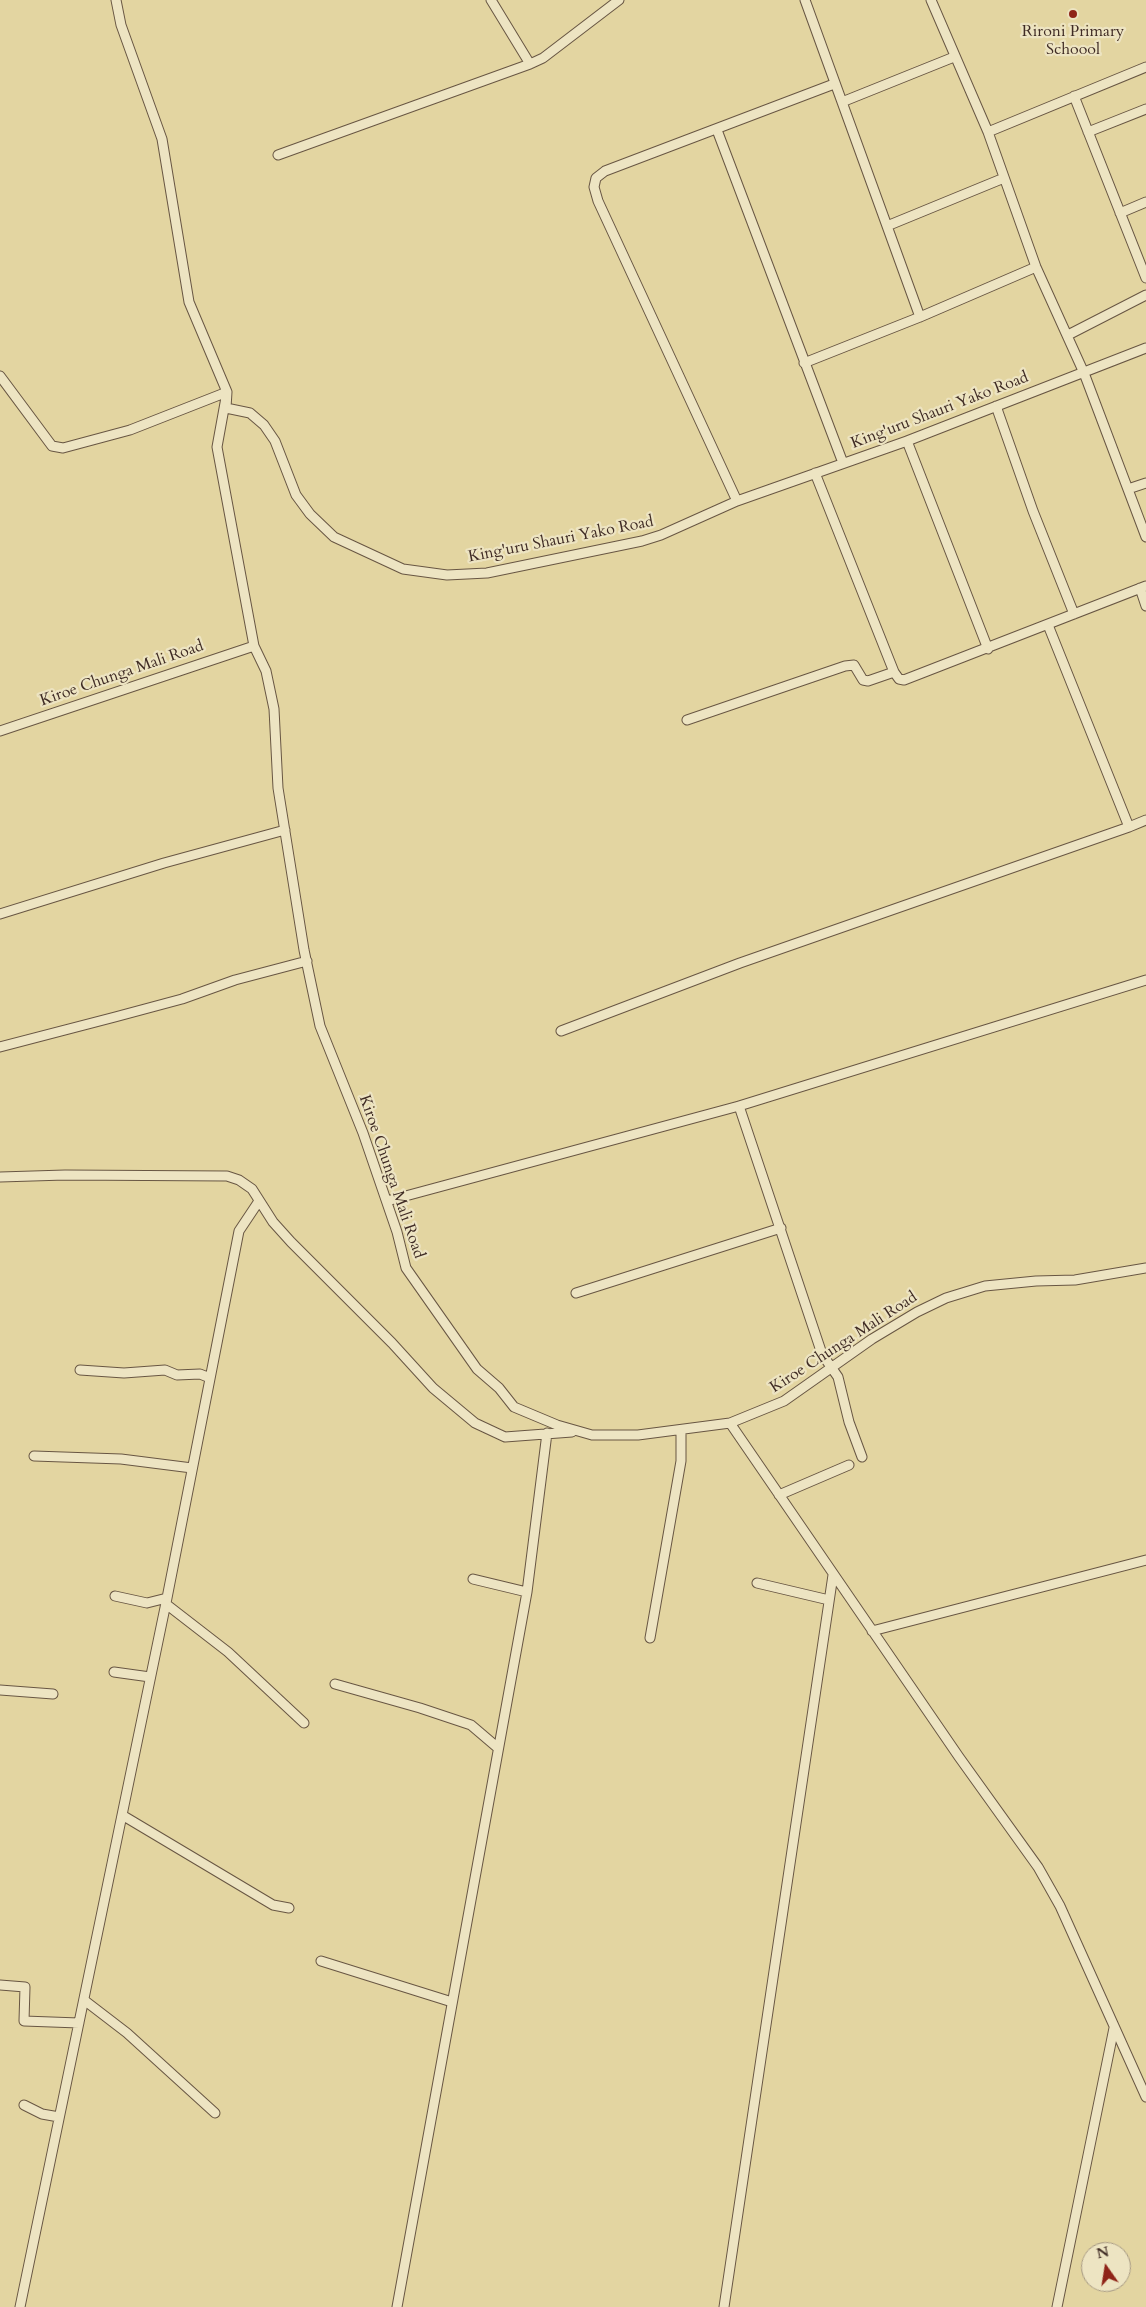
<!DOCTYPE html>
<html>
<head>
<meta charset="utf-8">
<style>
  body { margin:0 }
  #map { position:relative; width:1146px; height:2307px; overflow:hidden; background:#e3d5a1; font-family:Cardo,serif }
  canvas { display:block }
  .north { position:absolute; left:1081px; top:2242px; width:50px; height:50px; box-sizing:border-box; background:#ede4c2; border:1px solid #a79a83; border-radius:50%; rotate:347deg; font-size:14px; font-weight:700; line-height:20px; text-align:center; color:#3f2b24 }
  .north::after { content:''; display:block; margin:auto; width:18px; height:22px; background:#8f2418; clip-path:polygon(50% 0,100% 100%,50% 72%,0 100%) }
</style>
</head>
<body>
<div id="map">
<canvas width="1146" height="2307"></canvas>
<div class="north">N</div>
</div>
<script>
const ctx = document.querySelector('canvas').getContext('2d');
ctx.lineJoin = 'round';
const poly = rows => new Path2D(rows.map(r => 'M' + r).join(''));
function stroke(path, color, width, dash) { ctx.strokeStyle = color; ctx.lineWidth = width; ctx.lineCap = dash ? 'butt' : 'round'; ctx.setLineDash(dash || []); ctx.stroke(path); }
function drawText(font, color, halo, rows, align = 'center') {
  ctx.font = font + ' Cardo,serif'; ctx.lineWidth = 4.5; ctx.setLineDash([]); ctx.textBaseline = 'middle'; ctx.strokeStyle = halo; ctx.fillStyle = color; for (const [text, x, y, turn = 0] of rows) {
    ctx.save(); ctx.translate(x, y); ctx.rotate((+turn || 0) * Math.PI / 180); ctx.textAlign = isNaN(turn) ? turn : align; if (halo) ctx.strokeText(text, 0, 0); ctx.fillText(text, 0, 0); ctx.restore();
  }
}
const minor = poly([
  [116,0,121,25,162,139,189,302,227,392,226,408,250,413,264,425,275,441,296,495,310,514,334,537,403,569,447,575,487,573,642,541,661,535,737,501,907,441,1146,348],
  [491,0,530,64],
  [805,0,920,317],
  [931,0,988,132,1036,267,1084,373,1146,537],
  [1074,96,1146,278],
  [842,102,954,57],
  [717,130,843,463],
  [988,132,1146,67],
  [1088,132,1146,109],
  [278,155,530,64,543,58,619,0],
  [1120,213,1146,202],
  [887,226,1004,178],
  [1068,335,1146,295],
  [804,363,920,317,1036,267],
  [0,376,52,446,63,448,130,430,227,392],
  [227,392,217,447,254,646,266,671,274,709,278,788,304,950,320,1026,363,1133,397,1232,406,1268,477,1369,499,1388,514,1407,557,1425,592,1435,638,1435,730,1423,784,1401,872,1339,917,1312,946,1298,985,1286,1036,1281,1075,1280,1146,1268],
  [996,406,1033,511,1074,614],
  [907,441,988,649],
  [815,473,894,672,899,679,904,680,1146,586],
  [1128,489,1146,483],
  [737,501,598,201,594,187,596,178,605,171,834,84],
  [1140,588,1146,606],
  [1048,625,1129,827,1146,820],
  [687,720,845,666,854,665,863,680,868,681,894,672],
  [0,731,254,646],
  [0,914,164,863,285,830],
  [561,1031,740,963,1129,827],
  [0,1047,115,1017,182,999,235,980,307,961],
  [739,1106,822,1354,838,1377,849,1422,862,1457],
  [0,1177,65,1175,227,1176,239,1180,252,1189,273,1222,291,1242,392,1343,433,1388,475,1423,505,1437,572,1432],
  [387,1201,739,1106,1146,980],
  [576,1293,781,1228],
  [80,1370,124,1373,165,1370,177,1375,200,1374,210,1378],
  [730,1423,959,1757,1038,1867,1060,1906,1146,2097],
  [34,1456,121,1459,192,1468],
  [779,1495,849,1465],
  [473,1579,527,1592],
  [757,1583,829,1600],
  [115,1596,147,1603,167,1598],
  [166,1604,228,1652,304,1723],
  [872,1631,1146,1560],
  [650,1638,681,1461,681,1431],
  [114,1672,150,1677],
  [335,1684,420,1708,471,1725,498,1748],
  [0,1690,53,1694],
  [122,1815,273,1905,289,1908],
  [321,1961,452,2002],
  [0,1985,25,1987,24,2021,79,2023],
  [84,2000,127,2033,215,2113],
  [24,2105,42,2114,59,2117],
  [20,2307,167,1598,239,1231,259,1201],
  [397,2307,527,1592,547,1433],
  [724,2307,833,1575],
  [1057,2307,1114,2028]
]);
stroke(minor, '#685643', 11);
stroke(minor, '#ede4c2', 9);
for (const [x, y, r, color] of [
  [1073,14,5,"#8f2418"]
]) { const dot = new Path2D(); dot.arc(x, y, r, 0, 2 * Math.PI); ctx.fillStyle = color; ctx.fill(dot); stroke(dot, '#ede4c2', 2); }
drawText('16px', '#3f2b24', '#ede4c2', [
  ["Rironi Primary",1073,32],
  ["Schoool",1073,50]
]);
drawText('16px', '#3f2b24', '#ede4c2', [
  ["King'uru Shauri Yako Road",940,411,-21],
  ["King'uru Shauri Yako Road",561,540,-11],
  ["Kiroe Chunga Mali Road",122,674,-19],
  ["Kiroe Chunga Mali Road",391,1177,71],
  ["Kiroe Chunga Mali Road",844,1343,-33]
]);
</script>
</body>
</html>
